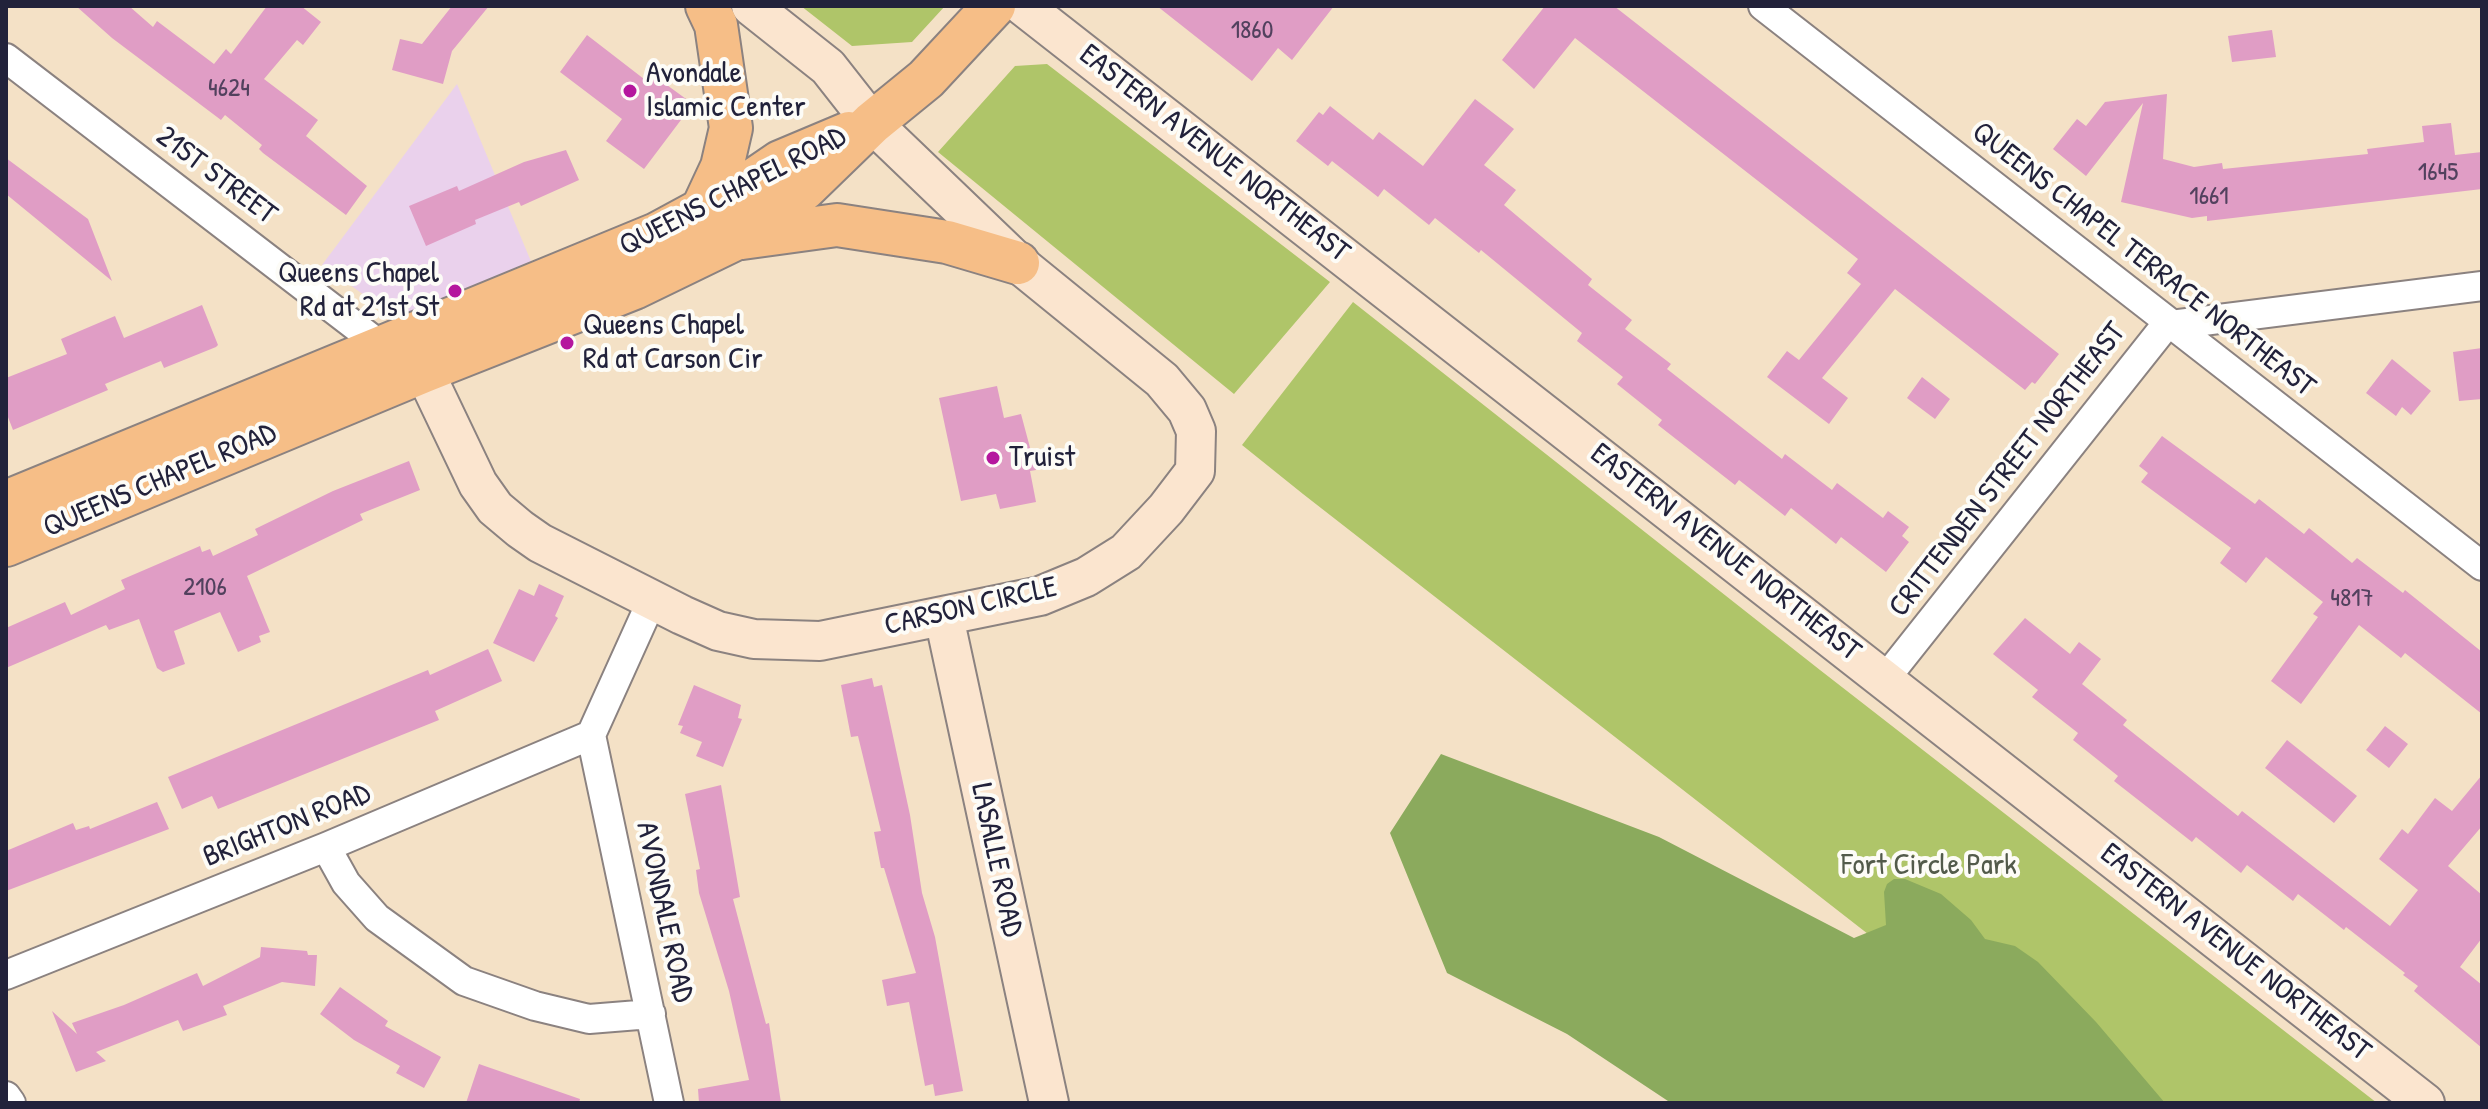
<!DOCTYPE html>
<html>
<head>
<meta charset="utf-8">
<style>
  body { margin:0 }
  #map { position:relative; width:2488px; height:1109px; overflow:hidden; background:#f4e1c6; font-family:"Patrick Hand",sans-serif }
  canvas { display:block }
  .frame { position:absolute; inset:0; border:8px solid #22223b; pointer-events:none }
</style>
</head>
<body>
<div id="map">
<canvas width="2488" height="1109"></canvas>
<div class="frame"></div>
</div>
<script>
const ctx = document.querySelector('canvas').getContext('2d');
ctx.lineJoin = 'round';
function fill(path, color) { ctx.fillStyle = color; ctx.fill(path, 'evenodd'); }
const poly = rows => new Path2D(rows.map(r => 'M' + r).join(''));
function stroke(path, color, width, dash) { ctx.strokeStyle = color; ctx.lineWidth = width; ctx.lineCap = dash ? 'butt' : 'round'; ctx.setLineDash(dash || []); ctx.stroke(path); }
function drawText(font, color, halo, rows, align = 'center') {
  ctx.font = font + ' "Patrick Hand",sans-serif'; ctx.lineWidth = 8; ctx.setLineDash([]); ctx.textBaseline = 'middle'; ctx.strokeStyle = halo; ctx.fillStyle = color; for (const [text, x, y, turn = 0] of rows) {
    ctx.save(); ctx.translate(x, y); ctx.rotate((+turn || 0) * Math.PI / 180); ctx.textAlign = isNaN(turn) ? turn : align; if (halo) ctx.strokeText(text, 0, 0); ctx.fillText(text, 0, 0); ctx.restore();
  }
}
fill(poly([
  [457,84,535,271,402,322,322,265]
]), '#ead1ec');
fill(poly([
  [801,6,945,6,912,42,852,46],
  [1047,64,1330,282,1234,394,938,152,1015,66],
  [1353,302,1820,670,2377,1103,2085,1103,1303,494,1242,445]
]), '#afc569');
fill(poly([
  [1441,754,1659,837,1854,938,1886,925,1884,892,1887,884,1894,879,1905,879,1941,894,1971,920,1985,939,2015,946,2038,962,2096,1022,2165,1103,1671,1103,1567,1034,1447,973,1390,833]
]), '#8baa5d');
fill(poly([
  [76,6,129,6,153,27,157,21,214,64,226,49,231,54,267,6,301,6,321,22,303,45,297,40,264,79,318,120,306,136,367,186,346,215,263,153,259,149,262,145,225,115,221,120,112,38],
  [452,6,489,6,452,51,443,84,392,70,400,39,422,44],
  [1157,6,1334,6,1292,60,1278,48,1252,81],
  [1545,6,1614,6,2059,354,2035,384,2032,382,2025,390,1895,289,1822,378,1848,398,1829,424,1767,377,1787,351,1799,360,1861,284,1847,273,1858,259,1575,38,1534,89,1502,60],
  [2272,30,2276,57,2232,62,2228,36],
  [587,35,644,79,649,72,693,104,644,169,606,141,622,119,560,72],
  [2167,94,2163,159,2194,167,2222,163,2223,169,2368,154,2367,149,2424,142,2422,126,2451,123,2455,155,2482,152,2482,189,2207,221,2207,216,2192,218,2121,202,2143,103,2086,176,2053,149,2077,119,2086,126,2105,102],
  [1475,99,1514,129,1484,165,1516,190,1504,205,1592,279,1588,285,1632,320,1625,329,1671,364,1667,369,1782,459,1785,454,1832,490,1837,483,1883,518,1888,511,1909,527,1902,536,1909,542,1886,572,1841,537,1836,544,1791,508,1785,516,1739,480,1735,485,1658,425,1662,420,1617,384,1623,377,1577,341,1582,333,1481,250,1479,253,1435,218,1429,225,1384,189,1378,197,1332,161,1328,166,1296,141,1319,112,1323,115,1330,106,1373,140,1379,132,1423,166],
  [566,150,579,180,521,206,519,202,475,220,476,224,426,246,409,206,457,186,459,191,524,162],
  [6,158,88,219,112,281,6,194],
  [202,305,218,345,216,347,164,368,161,361,105,384,108,390,13,430,6,412,6,378,67,354,61,339,115,316,124,338],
  [2482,348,2482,399,2459,401,2453,352],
  [2392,359,2431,391,2411,415,2402,407,2396,416,2366,393],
  [1922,377,1950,399,1935,419,1907,398],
  [997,386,1004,418,1021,414,1036,470,1030,471,1036,502,1000,509,996,494,961,501,939,398],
  [2162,436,2255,504,2259,499,2304,534,2309,528,2352,563,2357,558,2403,593,2405,590,2482,652,2482,714,2405,653,2401,658,2359,625,2301,704,2271,681,2318,617,2313,614,2323,602,2266,557,2246,583,2220,563,2231,548,2141,482,2148,473,2139,466],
  [409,461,420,490,360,514,363,520,247,576,270,632,259,636,261,642,238,652,220,612,174,631,185,664,163,672,157,668,139,619,109,630,106,625,6,668,6,628,65,602,71,615,125,589,121,580,200,546,202,552,210,549,213,556,258,535,255,529,333,491],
  [539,584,564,596,555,616,558,618,534,662,493,643,519,589,534,596],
  [2025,618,2070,654,2079,642,2101,659,2082,684,2127,720,2123,725,2238,816,2242,811,2390,926,2418,890,2379,859,2402,829,2408,834,2435,798,2452,811,2482,775,2482,826,2448,866,2482,895,2482,938,2460,967,2482,985,2482,1048,2414,991,2418,986,2403,975,2405,973,2346,927,2344,930,2298,894,2293,901,2247,865,2241,873,2196,837,2192,842,2114,781,2118,776,2073,740,2078,733,2032,697,2038,690,1993,654],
  [488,649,502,681,435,711,439,720,218,809,212,796,182,809,168,777,428,670,430,675],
  [872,678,874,687,882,685,910,815,922,893,935,937,963,1091,935,1096,933,1084,925,1086,909,1002,887,1006,882,980,916,973,884,868,881,868,874,832,881,831,858,736,851,737,841,685],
  [694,685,741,705,738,718,742,719,723,767,696,756,702,742,680,733,683,726,678,725],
  [2385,726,2408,744,2389,768,2366,750],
  [2287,740,2357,796,2334,823,2265,768],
  [721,785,740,897,733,899,766,1024,769,1023,781,1103,699,1103,698,1089,749,1080,729,991,699,893,696,870,700,869,685,794],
  [157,802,169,829,6,891,6,851,73,823,76,830,89,826,90,829],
  [261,947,307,951,308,955,317,955,315,986,282,982,223,1006,227,1015,183,1031,178,1020,96,1052,106,1061,76,1072,52,1011,77,1034,72,1023,124,1005,197,973,203,986,260,957],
  [340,987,388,1021,385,1026,441,1057,424,1088,396,1073,400,1066,354,1040,320,1014],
  [479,1064,580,1099,579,1103,466,1103]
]), '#e09dc5');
const street = poly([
  [1763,6,2482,566],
  [6,58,384,348],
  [1885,679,2162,330,2171,325,2482,286],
  [591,735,669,1103],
  [591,735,652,600],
  [326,847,346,883,377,918,464,981,535,1006,589,1019,651,1014],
  [6,975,326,847,591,735],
  [6,1096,11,1103]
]);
const secondary = poly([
  [1023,6,2425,1103],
  [424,371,478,484,495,508,520,529,540,543,682,615,718,631,754,639,820,641,1040,596,1086,577,1126,552,1166,509,1195,471,1196,431,1187,410,1162,380,1018,263,872,123,828,67,751,6],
  [944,617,1049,1103]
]);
const primary = poly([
  [701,212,722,167,731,128,716,25,707,6],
  [742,238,837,225,947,242,1018,263],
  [6,502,657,234,742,188,780,162,849,133],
  [6,545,424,371,634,288,737,238,805,188,872,123,926,79,994,6]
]);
stroke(street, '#8b8280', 32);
stroke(secondary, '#8b8280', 42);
stroke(primary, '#8b8280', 46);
stroke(street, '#fff', 28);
stroke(secondary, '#fbe5cf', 38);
stroke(primary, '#f6be87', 42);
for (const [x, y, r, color] of [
  [630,91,8,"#b5179e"],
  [455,291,8,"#b5179e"],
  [567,343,8,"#b5179e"],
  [993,458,8,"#b5179e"]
]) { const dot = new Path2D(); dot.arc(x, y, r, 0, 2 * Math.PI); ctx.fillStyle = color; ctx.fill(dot); stroke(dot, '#fdfcf7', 3); }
drawText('26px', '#52415e', null, [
  ["1860",1252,31],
  ["4624",229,89],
  ["1645",2438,173],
  ["1661",2209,197],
  ["2106",205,588],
  ["4817",2352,599]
]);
drawText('30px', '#22223b', '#fdfcf7', [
  ["Avondale",646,74],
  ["Islamic Center",646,108],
  ["Queens Chapel",439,274,"right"],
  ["Rd at 21st St",439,308,"right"],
  ["Queens Chapel",583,326],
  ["Rd at Carson Cir",583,360],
  ["Truist",1009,458]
], 'left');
drawText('30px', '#22223b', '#fdfcf7', [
  ["EASTERN AVENUE NORTHEAST",1214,154,38],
  ["21ST STREET",216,176,37],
  ["QUEENS CHAPEL ROAD",733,192,-27],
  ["QUEENS CHAPEL TERRACE NORTHEAST",2143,260,38],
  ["CRITTENDEN STREET NORTHEAST",2008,470,-52],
  ["QUEENS CHAPEL ROAD",160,481,-23],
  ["EASTERN AVENUE NORTHEAST",1725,553,38],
  ["CARSON CIRCLE",971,607,-13],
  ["BRIGHTON ROAD",287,826,-22],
  ["LASALLE ROAD",996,860,78],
  ["AVONDALE ROAD",664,912,78],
  ["EASTERN AVENUE NORTHEAST",2235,953,38]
]);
drawText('30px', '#535b4b', '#fdfcf7', [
  ["Fort Circle Park",1929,866]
]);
</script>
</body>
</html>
